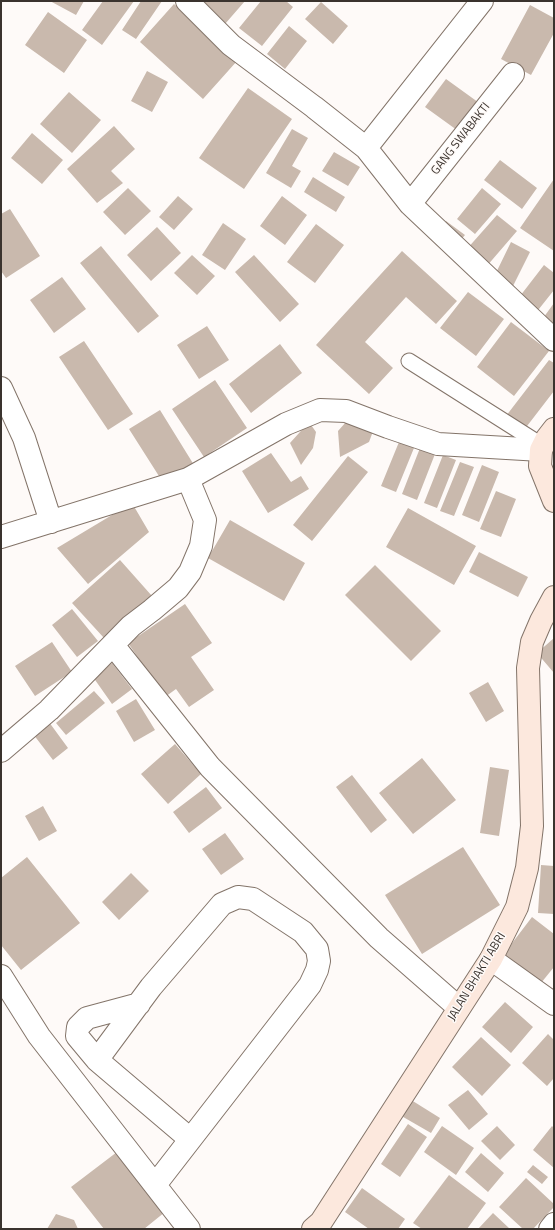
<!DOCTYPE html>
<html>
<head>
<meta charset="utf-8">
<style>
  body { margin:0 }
  #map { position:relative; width:555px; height:1230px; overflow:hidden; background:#fefaf8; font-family:"Titillium Web",sans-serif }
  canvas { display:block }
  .frame { position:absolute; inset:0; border:2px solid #3a332e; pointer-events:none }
</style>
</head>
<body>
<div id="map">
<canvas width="555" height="1230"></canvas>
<div class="frame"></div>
</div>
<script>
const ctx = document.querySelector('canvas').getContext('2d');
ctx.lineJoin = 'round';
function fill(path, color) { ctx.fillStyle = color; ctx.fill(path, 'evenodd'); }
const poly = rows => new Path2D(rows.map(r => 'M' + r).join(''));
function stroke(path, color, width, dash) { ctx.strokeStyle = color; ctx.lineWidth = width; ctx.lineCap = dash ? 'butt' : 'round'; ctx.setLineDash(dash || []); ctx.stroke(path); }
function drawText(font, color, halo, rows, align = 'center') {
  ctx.font = font + ' "Titillium Web",sans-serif'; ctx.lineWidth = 3; ctx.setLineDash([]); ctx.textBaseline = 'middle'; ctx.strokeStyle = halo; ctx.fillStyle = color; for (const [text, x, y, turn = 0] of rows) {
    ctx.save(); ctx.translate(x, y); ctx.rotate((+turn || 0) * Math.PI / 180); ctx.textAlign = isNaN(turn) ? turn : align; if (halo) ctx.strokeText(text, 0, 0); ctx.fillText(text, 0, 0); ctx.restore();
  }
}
fill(poly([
  [50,1,84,1,76,15],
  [103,1,134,1,102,45,82,30],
  [141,1,162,1,136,39,122,30],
  [198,1,245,1,225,24],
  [261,1,286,1,293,7,262,46,239,28],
  [321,2,348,26,333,44,305,19],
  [174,4,237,61,203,99,140,42],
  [530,5,554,18,554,33,531,75,501,59],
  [48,12,87,40,64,73,25,45],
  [289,26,307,41,285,69,267,54],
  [147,71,168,82,152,112,131,101],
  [446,79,482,105,461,133,425,107],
  [248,88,292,119,244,189,199,158],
  [69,92,101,120,72,153,40,124],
  [114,126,135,149,111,171,123,183,97,203,67,169],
  [292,129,308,138,292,166,301,171,291,188,266,173],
  [32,133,63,160,42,184,11,158],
  [334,152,360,167,348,186,322,171],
  [500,160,537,188,522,209,484,180],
  [313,177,345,197,336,212,304,192],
  [554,179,554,251,520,228],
  [128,188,151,211,125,235,103,212],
  [482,188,501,204,475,234,457,219],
  [178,196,193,209,174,230,159,217],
  [282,196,307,215,285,245,260,226],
  [10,209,40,256,6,278,1,271,1,214],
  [497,215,517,231,486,267,466,250],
  [446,221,465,235,459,242,441,228],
  [223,223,246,239,225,270,202,255],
  [316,224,344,245,315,283,287,262],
  [157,227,181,253,151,281,127,255],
  [511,242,530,252,512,288,493,279],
  [101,246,159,316,138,333,80,263],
  [402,251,457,301,436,324,406,297,365,342,393,368,369,394,316,345],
  [192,255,215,276,197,295,174,273],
  [254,255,299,304,280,322,235,272],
  [544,265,554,273,554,290,535,314,517,300],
  [62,277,86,309,54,333,30,300],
  [468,292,504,319,476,356,440,328],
  [554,303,554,330,541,321],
  [511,322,549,351,514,396,477,367],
  [207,326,229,360,199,379,177,345],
  [84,341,133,414,108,430,59,357],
  [280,344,302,373,251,413,229,384],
  [549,360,554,363,554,391,524,430,506,416],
  [215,380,247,428,204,457,172,409],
  [160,410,194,465,164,484,129,429],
  [309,422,316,432,313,448,301,465,290,443],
  [346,422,375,426,369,442,340,457,338,431],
  [399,442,414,448,396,492,381,486],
  [420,448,435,454,417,500,402,494],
  [271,453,291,482,301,476,309,489,268,513,242,471],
  [443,455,456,460,437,508,424,503],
  [348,456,368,472,312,541,293,525],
  [460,462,474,467,454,516,440,511],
  [482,465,499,472,479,522,462,515],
  [496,491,516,499,501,537,480,529],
  [132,503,149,532,88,584,57,548],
  [408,508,476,546,454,585,386,547],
  [230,520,305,563,284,601,208,558],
  [479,552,528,577,518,597,469,572],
  [120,560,152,596,104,638,72,603],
  [375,565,441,631,411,661,345,595],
  [185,604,212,643,191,657,214,690,189,707,176,689,165,697,128,643],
  [72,609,98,641,77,657,52,625],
  [554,638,554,673,537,653],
  [52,642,72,672,35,696,15,666],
  [112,663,132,689,112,704,93,677],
  [488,682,504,711,486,722,469,693],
  [94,691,105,703,66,735,56,723],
  [136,699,155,730,134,742,116,711],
  [46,718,68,748,53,760,30,730],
  [175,744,201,774,168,804,141,774],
  [422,758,456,800,413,834,379,793],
  [490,767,509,770,499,836,480,833],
  [352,775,387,820,371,833,336,787],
  [206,787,222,808,189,833,173,812],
  [43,806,57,831,39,841,25,816],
  [225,833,244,859,221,875,202,849],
  [463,847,500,905,422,954,385,895],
  [27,857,80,923,21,970,1,945,1,878],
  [541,865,554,866,554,914,538,913],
  [131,873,149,891,119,920,102,902],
  [532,917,554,934,554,967,541,983,503,955],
  [505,1002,533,1027,511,1053,482,1027],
  [548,1034,554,1040,554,1078,547,1086,522,1063],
  [481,1037,511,1065,482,1096,452,1067],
  [468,1090,488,1114,469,1130,448,1105],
  [408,1098,440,1118,431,1133,398,1114],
  [408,1124,427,1137,400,1177,381,1164],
  [442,1126,474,1148,456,1175,424,1152],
  [497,1126,515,1145,500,1160,481,1141],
  [552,1126,554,1128,554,1168,533,1150],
  [117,1152,165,1212,144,1229,104,1229,71,1187],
  [481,1153,504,1173,488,1192,465,1172],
  [533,1165,548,1177,542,1184,527,1172],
  [449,1175,486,1203,467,1229,422,1229,413,1223],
  [526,1178,554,1204,554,1207,533,1229,523,1229,499,1207],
  [362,1188,405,1219,398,1229,369,1229,345,1212],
  [493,1213,510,1229,478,1229],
  [56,1214,74,1220,78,1229,47,1229]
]), '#c9b9ad');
const lane = poly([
  [409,361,543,446]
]);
const street = poly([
  [187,1,231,45,314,107,366,148,410,204,554,340],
  [366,148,482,1],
  [410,204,513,74],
  [1,388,24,438,51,522],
  [1,537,188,479,286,424,320,410,346,411,388,427,438,444,541,450],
  [113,645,210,767,379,938,459,1008],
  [1,751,49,710,131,626,152,610,178,588,190,572,201,546,205,520,188,479],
  [491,959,554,1004],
  [1,976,39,1036,189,1229],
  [139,1004,87,1018,78,1027,77,1036,97,1060,190,1139],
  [97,1060,151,987,222,904,238,897,253,899,303,932,317,949,319,961,317,970,310,985,155,1185],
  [550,1229,554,1224]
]);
const secondary = poly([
  [554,429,547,438,541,450,540,466,554,501],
  [313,1229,321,1222,491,959,517,907,527,868,532,826,528,668,532,642,541,621,554,597]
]);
stroke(lane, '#837469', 17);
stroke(street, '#837469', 24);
stroke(secondary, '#837469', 24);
stroke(lane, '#fff', 15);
stroke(street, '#fff', 22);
stroke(secondary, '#fce8dd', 22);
drawText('12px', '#3a332e', '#fefaf8', [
  ["GANG SWABAKTI",461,139,-52],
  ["JALAN BHAKTI ABRI",477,977,-59]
]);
</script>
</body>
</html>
